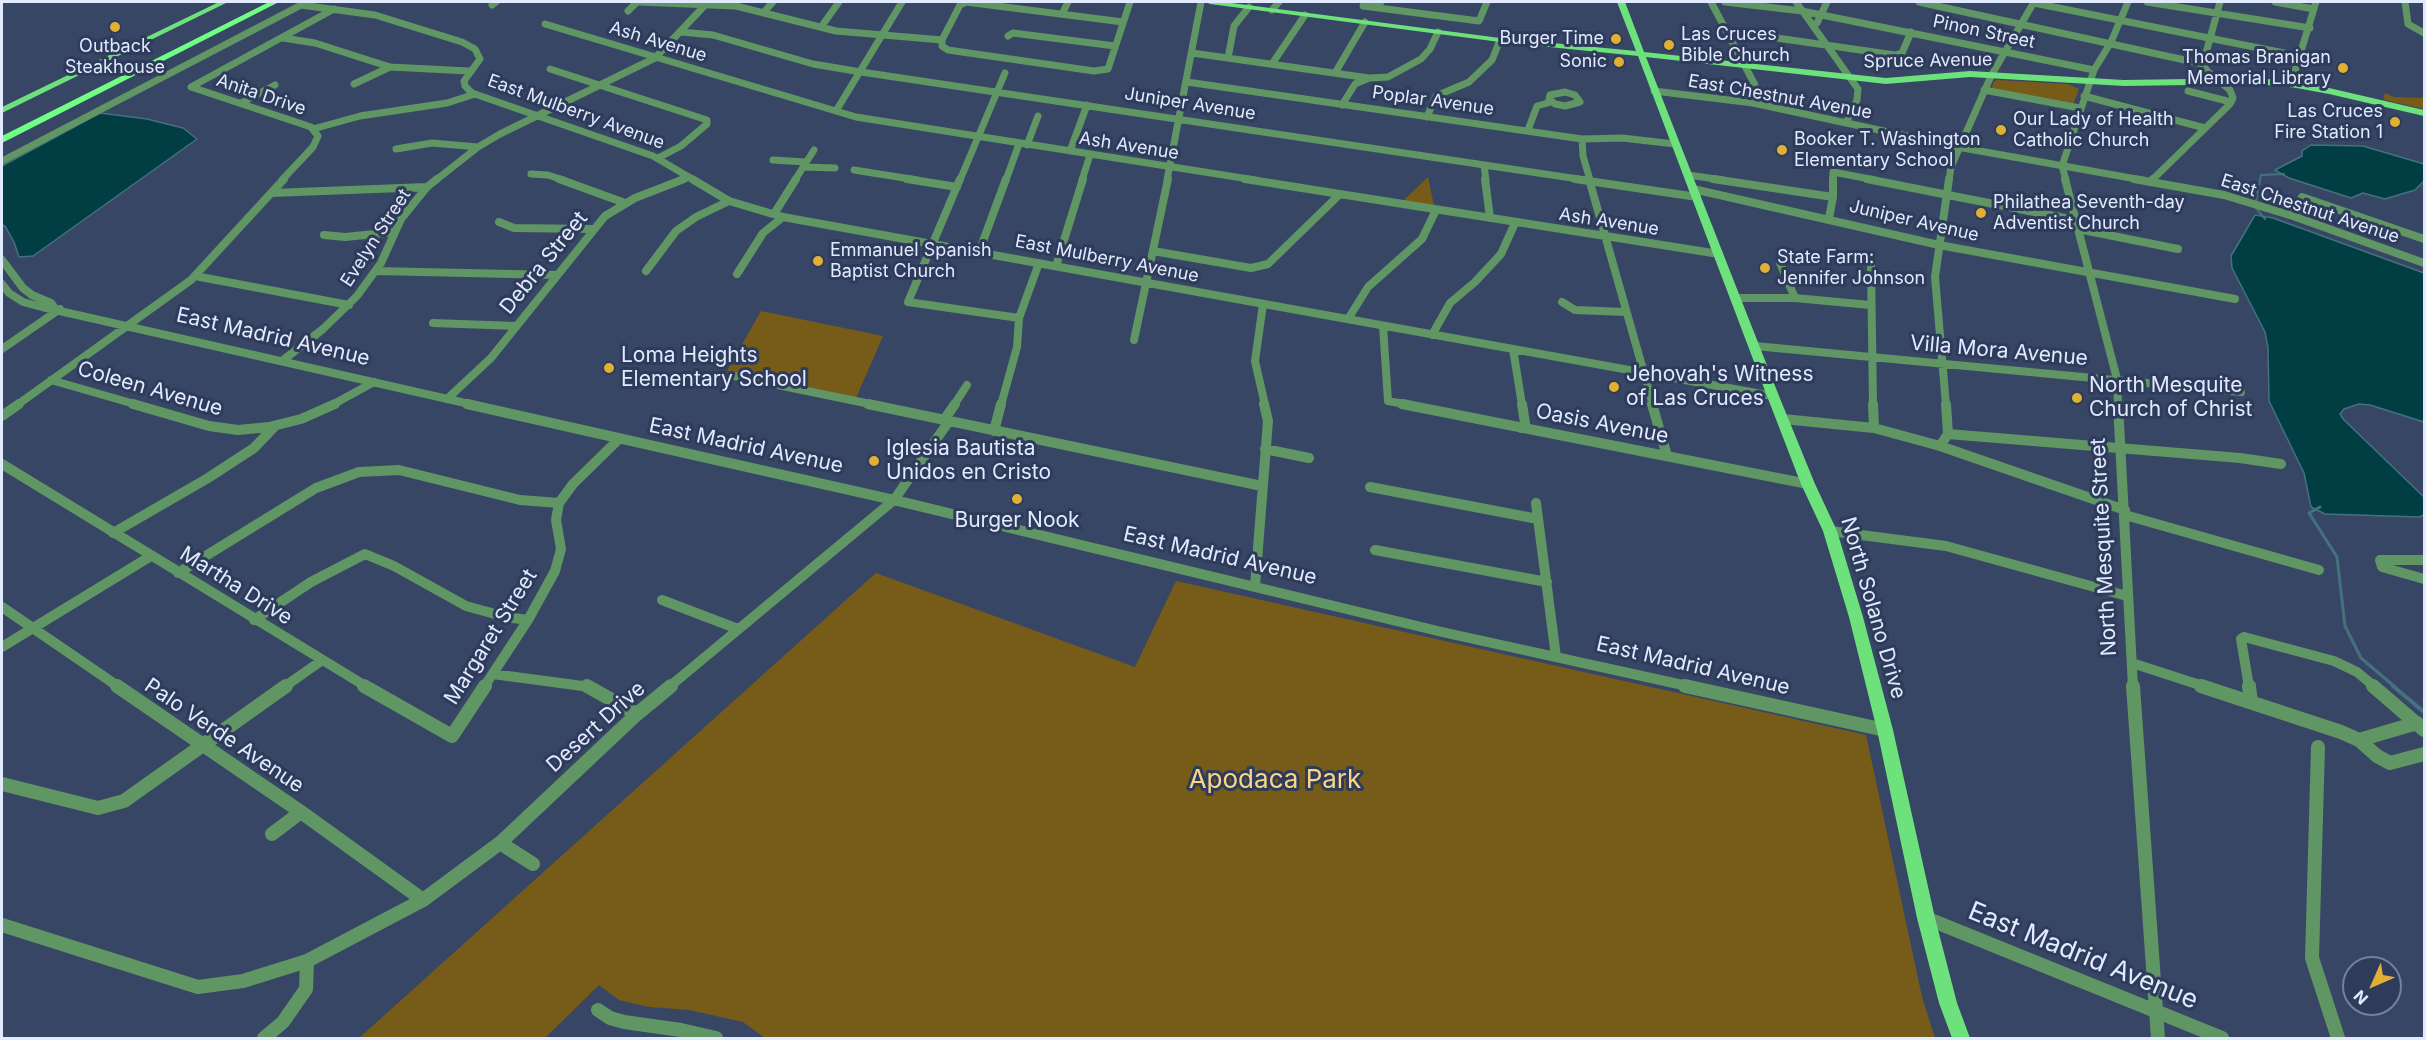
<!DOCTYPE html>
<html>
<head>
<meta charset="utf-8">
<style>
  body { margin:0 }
  #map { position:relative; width:2426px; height:1040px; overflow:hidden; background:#384665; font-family:Inter,sans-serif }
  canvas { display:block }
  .frame { position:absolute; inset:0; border:3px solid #e1eafe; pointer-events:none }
  .north { position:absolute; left:2342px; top:956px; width:60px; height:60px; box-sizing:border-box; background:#2e3b5a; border:2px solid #76819c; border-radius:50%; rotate:225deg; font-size:16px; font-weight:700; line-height:24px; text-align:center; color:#e1eafe }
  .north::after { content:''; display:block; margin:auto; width:21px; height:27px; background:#e0b034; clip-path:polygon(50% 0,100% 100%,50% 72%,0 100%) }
</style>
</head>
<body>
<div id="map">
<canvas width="2426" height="1040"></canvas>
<div class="frame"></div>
<div class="north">N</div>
</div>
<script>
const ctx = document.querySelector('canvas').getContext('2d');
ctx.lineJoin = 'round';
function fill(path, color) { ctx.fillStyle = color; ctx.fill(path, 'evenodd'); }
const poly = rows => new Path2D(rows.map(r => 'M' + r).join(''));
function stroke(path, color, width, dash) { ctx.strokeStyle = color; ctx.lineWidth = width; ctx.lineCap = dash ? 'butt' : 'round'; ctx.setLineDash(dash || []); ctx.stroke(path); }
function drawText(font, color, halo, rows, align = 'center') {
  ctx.font = font + ' Inter,sans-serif'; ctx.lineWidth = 6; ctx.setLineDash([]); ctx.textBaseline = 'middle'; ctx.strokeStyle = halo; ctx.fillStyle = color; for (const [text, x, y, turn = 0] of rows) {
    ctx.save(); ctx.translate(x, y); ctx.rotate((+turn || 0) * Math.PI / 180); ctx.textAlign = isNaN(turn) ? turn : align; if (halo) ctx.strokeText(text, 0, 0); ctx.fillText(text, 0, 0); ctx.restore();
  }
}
fill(poly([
  [1998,80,2068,84,2079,89,2073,105,1991,89,1994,81],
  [2385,93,2394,97,2424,98,2424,109,2385,100,2383,99],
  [1428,177,1434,206,1403,201],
  [761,311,883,336,856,398,727,371],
  [876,573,1135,667,1176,581,1866,735,1922,997,1935,1038,765,1038,743,1022,689,1010,649,1007,619,1000,599,985,545,1038,359,1038]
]), '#775c19');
const water = poly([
  [100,113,147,119,183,128,197,139,33,256,19,257,14,242,5,226,2,225,2,166,100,113],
  [2311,145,2363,146,2424,164,2424,181,2415,190,2385,199,2363,193,2351,198,2289,178,2275,170,2302,156,2302,151,2311,145],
  [2255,215,2273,218,2424,273,2424,422,2370,405,2359,404,2344,409,2340,414,2344,420,2424,497,2424,515,2419,517,2325,514,2311,507,2304,473,2269,401,2268,348,2265,332,2232,268,2231,256,2255,215]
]);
fill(water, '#003e44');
stroke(water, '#44727c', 1.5);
stroke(poly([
  [2256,201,2261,175,2284,174],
  [2256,208,2265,219]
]), '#44727c', 2);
stroke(poly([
  [2320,507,2309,513,2337,557,2345,626,2361,658,2395,687]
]), '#44727c', 3);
stroke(poly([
  [2393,686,2424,712]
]), '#44727c', 4);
stroke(poly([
  [639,2,736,6,836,31,942,40,942,46,948,50,1094,71,1108,69,1130,2],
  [1381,2,1363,6,1479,21,1487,2],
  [1711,2,1755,85,1753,103],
  [1725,2,1802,11,2094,70],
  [1796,2,1858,89,1857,100,1846,123],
  [1919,2,2203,64,2207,71,2230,90,2233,98,2230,104,2152,180],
  [2147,2,2310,28],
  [2275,2,2314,9],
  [2405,2,2408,24,2424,33],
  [2034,3,2299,56],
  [301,5,375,15,462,42,475,49,480,59,464,81,465,86,472,93,653,156,694,180],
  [492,5,496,2],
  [1272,10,1279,2],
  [628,11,637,2],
  [764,12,773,2],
  [1062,14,1068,2],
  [1817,23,1827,2],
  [545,24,856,117,1255,180],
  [821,27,839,2],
  [1728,31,1895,55,1902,53,1911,32],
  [681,32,713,35,813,64,861,72,1585,180],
  [1008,36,1013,33,1115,46],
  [283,38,315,43,390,67,469,71],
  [942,40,960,5,966,2,1123,22],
  [1192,53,1369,78],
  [1228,58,1234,26,1249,7],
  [1272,64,1305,15],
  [2203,64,2220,2],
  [550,69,707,120,707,124,681,146,658,158],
  [1335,73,1365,22],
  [1187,82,1582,139,1622,138,1675,144],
  [354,84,390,67],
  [2291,84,2316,2],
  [1984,90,2080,108],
  [1654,91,1753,103,1963,148,2142,180],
  [2188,91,2231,102],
  [1565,92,1575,95,1580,102,1565,106,1555,104,1549,99,1550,95,1565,92],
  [2084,96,2205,128],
  [241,103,275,85],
  [1342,105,1355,84,1369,78,1388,77,1421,59,1430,49,1438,32],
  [836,111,902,2],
  [1427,117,1436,96,1469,82,1492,60,1500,40],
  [313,129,360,116,447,103,475,94],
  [1528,130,1537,106,1551,102],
  [1582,139,1583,156,1590,180],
  [1027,145,1038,116],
  [396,149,432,143,478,147],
  [1070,151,1087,105],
  [773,160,806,162],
  [2,161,307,2],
  [1484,166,1486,180],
  [803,167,835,168],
  [854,170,917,180],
  [531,174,548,175,563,180],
  [1688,175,1723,180],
  [282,180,313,147,318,136,311,127,191,87,334,9],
  [436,180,478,147,500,134,655,58,708,2],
  [680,180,689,177],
  [795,180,814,150],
  [960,180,1005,73],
  [1006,180,1019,144],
  [1082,180,1090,155],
  [1167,180,1201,2],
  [1833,180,1833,172,1875,180],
  [1949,180,1951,167,1991,76,2034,2],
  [2066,180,2062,166,2094,70,2111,42,2128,2]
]), '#609564', 7);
stroke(poly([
  [559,179,625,203],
  [692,179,729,201,783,217,1773,396],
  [907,179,957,187],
  [960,179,908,302,1019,318],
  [1245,179,1719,254],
  [1485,179,1490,218],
  [1575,179,1697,197],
  [1589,179,1653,405],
  [1713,179,1833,197],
  [1867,179,2075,220],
  [2065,179,2117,379,2118,405],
  [2134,179,2224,195,2293,216,2424,263],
  [2150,182,2153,179],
  [1693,189,1939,245,2235,299],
  [272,193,427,187],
  [2302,197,2424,239],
  [774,214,796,179],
  [1829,218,1833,197,1833,179],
  [499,222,514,228,593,229],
  [2078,229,2178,249],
  [324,235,345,237,394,232],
  [1153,251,1251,268,1268,264,1339,195],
  [979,252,1006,179],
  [1786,256,1780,263,1795,298],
  [2,260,23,288,32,295,51,303,54,307],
  [1871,265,1873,405],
  [1056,266,1083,179],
  [376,271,557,275],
  [646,271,676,231,696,217,729,201],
  [737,274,763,233,783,217],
  [195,276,349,305],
  [2,284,9,293,23,302,42,307,474,405],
  [1736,298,1795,298,1870,305],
  [1562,302,1575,310,1626,312],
  [1263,304,1255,361,1265,405],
  [1348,319,1368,287,1422,239,1436,210],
  [433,323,516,326],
  [1383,326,1388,401,1410,405],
  [1432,335,1450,303,1475,282,1501,254,1515,223],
  [1134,340,1168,179],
  [1755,346,2241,392],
  [2,349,60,309],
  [1513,349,1522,405],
  [282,361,323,329,357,296,381,263,401,219,427,187,437,179],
  [734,376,875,405],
  [51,380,138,405],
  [447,399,491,358,605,216,635,198,684,179],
  [17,405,191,280,284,179],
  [332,405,374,382],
  [954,405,967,385],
  [1001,405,1017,347,1019,318,1039,263],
  [1946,405,1935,277,1949,179]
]), '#609564', 8);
stroke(poly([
  [133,404,209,426,238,430,269,427,301,419,335,404],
  [467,404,894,500,1442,632,1692,687],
  [868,404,1262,486],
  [1402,404,1808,484],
  [1652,404,1667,456],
  [1873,404,1874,428],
  [2118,404,2133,687],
  [2,416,19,404],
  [1783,419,1874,428,1940,446,2125,510],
  [944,420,955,404],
  [1521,428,1525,423,1522,404],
  [994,431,1001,404],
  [1948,434,2240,458,2281,464],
  [1940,446,1948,434,1946,404],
  [1265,449,1309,458],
  [2,464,367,687],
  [1370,487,1538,519],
  [1536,503,1556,657],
  [2125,515,2319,570],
  [1830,531,1946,546,2127,596],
  [113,533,208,478,254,448,275,426],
  [1375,550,1547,582],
  [2424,560,2380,560,2382,567,2424,579],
  [178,573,316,488,359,472,399,470,520,500,559,503],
  [1255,586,1268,421,1264,404],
  [662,600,738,629],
  [2,607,119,687],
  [254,620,311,582,365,554,394,566,466,606,506,617,528,620],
  [2,647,151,556],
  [2132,663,2206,687],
  [493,674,590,687],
  [284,687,321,661],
  [484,687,528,620,555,571,561,549,556,520,559,503,573,484,619,439],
  [669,687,894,500,949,421],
  [2249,687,2241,639,2244,637,2334,661,2357,672,2375,687]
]), '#609564', 10);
stroke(poly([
  [117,686,301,812,423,900],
  [364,686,452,736,485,686],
  [587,686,637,714],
  [1685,686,1885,730],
  [2133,686,2158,1038],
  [2201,686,2341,732,2359,740,2377,756,2390,763,2424,754],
  [2249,686,2251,702],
  [2373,686,2424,730],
  [2359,740,2417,723],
  [2318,747,2312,958,2338,1038],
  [2,784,98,808,124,801,286,686],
  [272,834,301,812],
  [500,843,533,864],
  [1926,918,2222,1038],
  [2,925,198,987,243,981,307,961],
  [598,1010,610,1018,624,1022,681,1030,716,1038],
  [264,1038,283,1022,306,989,307,961,423,900,500,843,637,714,671,686]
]), '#609564', 14);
fill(poly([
  [219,2,228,2,2,113,2,107,219,2],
  [1206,2,1224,2,1500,38,1636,51,1617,2,1625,2,1644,52,1886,78,1970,71,2124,80,2255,78,2291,81,2329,88,2424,110,2424,116,2329,94,2291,87,2255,84,2124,86,1970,77,1886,84,1646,57,1779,396,1815,484,1837,531,1863,617,1893,730,1935,918,1957,1003,1970,1038,1952,1038,1939,1003,1917,918,1877,730,1849,617,1823,531,1801,484,1767,396,1638,56,1500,42,1210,4,1206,2]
]), '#6de17c');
fill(poly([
  [269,2,279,2,2,143,2,136,269,2]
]), '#70fe84');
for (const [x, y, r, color] of [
  [115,27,6,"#e0b034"],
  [1616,39,6,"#e0b034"],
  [1669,45,6,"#e0b034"],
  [1619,62,6,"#e0b034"],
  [2343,68,6,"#e0b034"],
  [2395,122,6,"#e0b034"],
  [2001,130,6,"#e0b034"],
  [1782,150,6,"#e0b034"],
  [1981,213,6,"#e0b034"],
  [818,261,6,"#e0b034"],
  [1765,268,6,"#e0b034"],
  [609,368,6,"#e0b034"],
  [1614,387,6,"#e0b034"],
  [2077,398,6,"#e0b034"],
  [874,461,6,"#e0b034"],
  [1017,499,6,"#e0b034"]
]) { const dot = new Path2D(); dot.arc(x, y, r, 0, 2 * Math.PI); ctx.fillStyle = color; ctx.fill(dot); stroke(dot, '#2e3b5a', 2); }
drawText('18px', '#e1eafe', '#2e3b5a', [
  ["Pinon Street",1984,32,12],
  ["Ash Avenue",658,42,17],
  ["Spruce Avenue",1928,61,-1],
  ["Anita Drive",261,95,19],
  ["East Chestnut Avenue",1780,97,10],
  ["Poplar Avenue",1433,101,8],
  ["Juniper Avenue",1190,104,9],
  ["East Mulberry Avenue",576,112,20],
  ["Ash Avenue",1129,146,9],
  ["East Chestnut Avenue",2310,209,18],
  ["Juniper Avenue",1914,221,13],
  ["Ash Avenue",1609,222,9],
  ["Evelyn Street",376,238,-57],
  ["East Mulberry Avenue",1107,259,11]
]);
drawText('18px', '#e1eafe', '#2e3b5a', [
  ["Las Cruces",1681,35],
  ["Bible Church",1681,56],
  ["Burger Time",1604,39,"right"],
  ["Outback",115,47,"center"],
  ["Steakhouse",115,68,"center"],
  ["Thomas Branigan",2331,58,"right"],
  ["Memorial Library",2331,79,"right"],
  ["Sonic",1607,62,"right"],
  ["Las Cruces",2383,112,"right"],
  ["Fire Station 1",2383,133,"right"],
  ["Our Lady of Health",2013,120],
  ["Catholic Church",2013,141],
  ["Booker T. Washington",1794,140],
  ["Elementary School",1794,161],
  ["Philathea Seventh-day",1993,203],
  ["Adventist Church",1993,224],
  ["Emmanuel Spanish",830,251],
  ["Baptist Church",830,272],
  ["State Farm:",1777,258],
  ["Jennifer Johnson",1777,279]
], 'left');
drawText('21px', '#e1eafe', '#2e3b5a', [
  ["Debra Street",544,263,-51],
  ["East Madrid Avenue",273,337,13],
  ["Villa Mora Avenue",1999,351,5],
  ["Coleen Avenue",150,389,16],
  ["Oasis Avenue",1602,424,11],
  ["East Madrid Avenue",746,446,12],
  ["North Mesquite Street",2104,547,-93],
  ["East Madrid Avenue",1220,556,13],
  ["Martha Drive",236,586,32],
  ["North Solano Drive",1873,608,74],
  ["Margaret Street",491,637,-58],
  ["East Madrid Avenue",1693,666,13],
  ["Desert Drive",596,727,-42],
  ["Palo Verde Avenue",224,736,34]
]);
drawText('21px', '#e1eafe', '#2e3b5a', [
  ["Loma Heights",621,356],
  ["Elementary School",621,380],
  ["Jehovah's Witness",1626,375],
  ["of Las Cruces",1626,399],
  ["North Mesquite",2089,386],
  ["Church of Christ",2089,410],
  ["Iglesia Bautista",886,449],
  ["Unidos en Cristo",886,473],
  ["Burger Nook",1017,521,"center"]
], 'left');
drawText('26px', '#f9d687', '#2e3b5a', [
  ["Apodaca Park",1275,780]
]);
drawText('26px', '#e1eafe', '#2e3b5a', [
  ["East Madrid Avenue",2083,956,22]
]);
</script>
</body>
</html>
